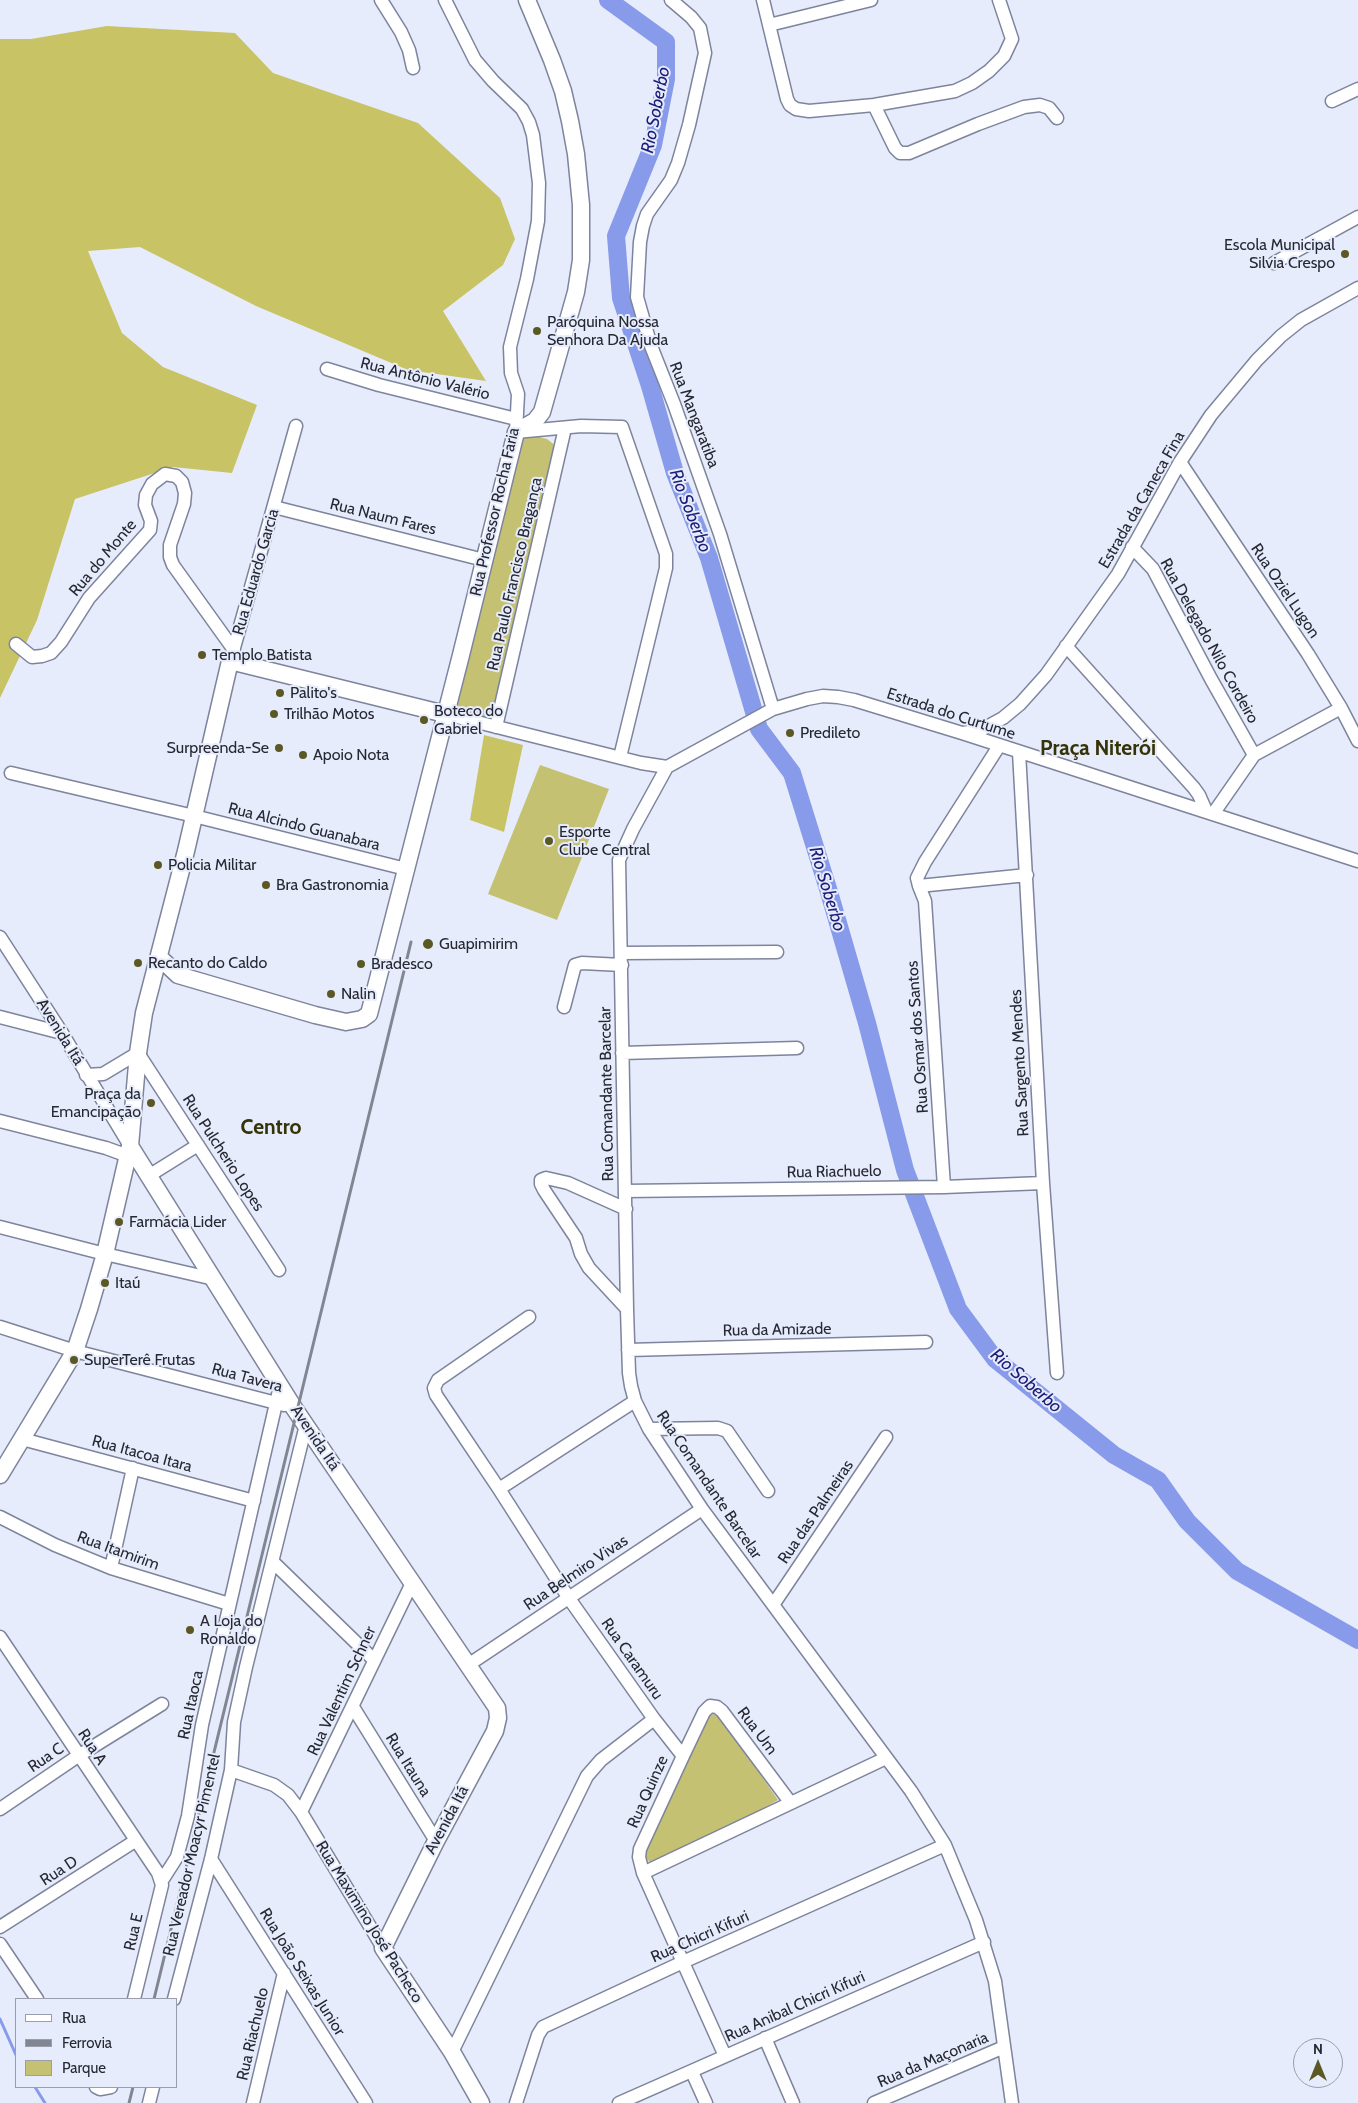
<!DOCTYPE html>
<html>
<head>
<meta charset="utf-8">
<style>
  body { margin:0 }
  #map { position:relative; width:1358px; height:2103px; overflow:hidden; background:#e7ecfc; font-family:Cabin,sans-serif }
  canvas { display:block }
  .legend { position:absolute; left:15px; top:1998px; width:162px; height:90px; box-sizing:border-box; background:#e7ecfc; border:1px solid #9a9eac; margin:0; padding:6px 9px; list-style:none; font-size:15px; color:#262933 }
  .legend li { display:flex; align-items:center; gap:10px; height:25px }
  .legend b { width:25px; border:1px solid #9a9eac }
  .north { position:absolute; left:1293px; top:2038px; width:50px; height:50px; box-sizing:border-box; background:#e7ecfc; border:1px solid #9a9eac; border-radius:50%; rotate:0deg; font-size:14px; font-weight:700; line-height:20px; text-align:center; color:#262933 }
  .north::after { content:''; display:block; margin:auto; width:18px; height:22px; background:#5b5824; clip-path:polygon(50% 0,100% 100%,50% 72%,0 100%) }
</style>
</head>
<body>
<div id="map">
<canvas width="1358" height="2103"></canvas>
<ul class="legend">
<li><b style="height:6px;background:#fff"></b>Rua</li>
<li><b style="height:6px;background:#828693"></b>Ferrovia</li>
<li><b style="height:14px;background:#c4c173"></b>Parque</li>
</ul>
<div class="north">N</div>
</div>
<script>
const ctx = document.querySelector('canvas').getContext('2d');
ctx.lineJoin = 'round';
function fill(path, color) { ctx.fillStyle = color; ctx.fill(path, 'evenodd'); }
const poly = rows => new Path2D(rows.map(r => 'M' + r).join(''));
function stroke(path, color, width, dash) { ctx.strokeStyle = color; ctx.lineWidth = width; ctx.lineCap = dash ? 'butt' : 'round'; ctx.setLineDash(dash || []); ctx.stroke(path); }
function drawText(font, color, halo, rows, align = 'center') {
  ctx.font = font + ' Cabin,sans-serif'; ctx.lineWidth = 4; ctx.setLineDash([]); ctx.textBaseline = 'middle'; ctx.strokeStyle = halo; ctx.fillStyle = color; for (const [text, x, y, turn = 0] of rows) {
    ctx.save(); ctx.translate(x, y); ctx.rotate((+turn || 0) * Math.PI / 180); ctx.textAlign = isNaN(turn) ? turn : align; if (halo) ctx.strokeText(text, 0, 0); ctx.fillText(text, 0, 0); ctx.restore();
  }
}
fill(poly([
  [532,435,547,439,556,446,493,719,451,710,520,440],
  [540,765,609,789,557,920,488,894],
  [714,1714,721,1718,778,1800,746,1818,650,1862,644,1858,645,1848,708,1716]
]), '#c4c173');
fill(poly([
  [107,26,235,33,273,73,418,123,500,198,515,239,503,265,443,311,486,381,408,370,256,306,140,247,88,251,122,333,163,367,257,405,232,473,173,467,75,499,37,620,0,698,0,39,31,39],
  [484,735,523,745,504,832,470,820]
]), '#c8c364');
stroke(poly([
  [0,2019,16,2055],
  [35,2087,45,2103]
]), '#879bea', 3);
stroke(poly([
  [608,0,666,42,666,79,653,145,616,236,621,298,650,386,675,473,709,558,759,729,792,773,829,892,867,1023,905,1170,958,1309,995,1359,1114,1455,1158,1480,1187,1521,1237,1571,1358,1640]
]), '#879bea', 18);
const minor = poly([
  [381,0,401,32,409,50,413,68],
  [445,0,475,60,493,81,522,109,529,122,533,135,539,183,538,221,527,279,510,347,511,373,518,394,516,432,581,426,622,427,666,554,666,568,620,757],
  [671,0,691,17,700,28,705,53,689,125,678,163,671,180,647,214,643,226,640,242,637,297,651,346,674,404,720,534,773,709],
  [763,0,787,99,790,105,796,109,809,111,874,105,955,91,972,83,989,71,1004,56,1012,39,999,0],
  [769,25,871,0],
  [1332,101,1358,89],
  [874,105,895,148,900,153,909,153,978,124,1024,107,1040,105,1049,108,1057,118],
  [1274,263,1358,217],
  [327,369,379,385,516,419],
  [1180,462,1308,654,1341,708,1358,741],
  [274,507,484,560],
  [1132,547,1153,569,1211,679,1254,755],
  [16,644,32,657,42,656,51,653,61,642,89,598,150,530,151,521,145,505,146,495,152,484,165,474,176,476,182,482,185,493,184,504,170,545,170,557,173,565,234,650],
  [1066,646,1194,788,1199,795,1206,811],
  [232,655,296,426],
  [445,714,641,763,667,767,773,709,807,699,823,696,838,697,854,700,962,733,1358,861],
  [496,727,565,428],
  [963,733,981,730,1003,718,1020,704,1046,675,1118,574,1180,462,1211,415,1257,360,1281,336,1301,320,1358,288],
  [1019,752,1043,1183,1057,1373],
  [667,767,633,829,619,860,627,1309,629,1373,631,1386,635,1401,649,1429,702,1509,911,1791,945,1845,976,1920,995,1981,1012,2103],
  [11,773,194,816,406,869],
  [1213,814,1254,755,1341,708],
  [919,886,1027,875],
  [0,937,62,1033,130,1146],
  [621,953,777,952],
  [564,1007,575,965,582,963,622,965],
  [0,1017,62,1033],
  [622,1053,797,1048],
  [86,1075,103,1074,138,1053,279,1270],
  [0,1121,106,1148,128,1156],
  [150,1175,198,1145],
  [944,1187,925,901,919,886,917,878,925,862,999,746],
  [625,1191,944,1187,1043,1183],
  [626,1209,568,1183,546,1178,541,1180,541,1184,544,1190,576,1238,581,1254,589,1268,627,1309],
  [0,1227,105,1254,214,1279],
  [0,1327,75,1351,284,1405],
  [628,1350,926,1342],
  [649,1429,718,1428,727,1431,768,1491],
  [22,1439,254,1501],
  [499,1489,635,1401],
  [0,1517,55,1545,111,1568,229,1604],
  [273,1562,374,1660],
  [111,1568,133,1468],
  [773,1605,886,1437],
  [0,1637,158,1873,162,1885,134,1999],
  [468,1665,702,1509],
  [353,1707,436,1841],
  [654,1719,683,1756,640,1849,639,1857,643,1873,725,2056],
  [683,1756,704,1712,710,1706,717,1707,722,1711,790,1802],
  [231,1770,274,1785,288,1795,301,1812,383,1948],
  [0,1809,78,1756,162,1704],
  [301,1812,412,1583],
  [211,1859,366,2103],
  [643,1873,886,1758],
  [161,1882,177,1857,188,1816,202,1725,280,1386],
  [0,1927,135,1841],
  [0,1944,37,1999],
  [174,1999,211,1859,231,1770,234,1722,246,1667,306,1425],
  [765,2038,793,2103],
  [452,2052,587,1776,601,1760,654,1719,568,1597,499,1489,436,1395,434,1388,438,1380,529,1317],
  [692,2072,706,2103],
  [96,2087,100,2089,111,2087],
  [149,2103,153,2087],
  [253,2103,284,1973],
  [516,2103,538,2035,543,2027,683,1962,945,1845],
  [619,2103,984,1942],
  [874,2103,1004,2047]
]);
const major = poly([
  [159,957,178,975,315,1015,346,1022,362,1019,369,1014,461,655,516,432,535,421,542,412,576,292,581,260,581,205,576,154,570,121,563,91,552,60,527,0],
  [130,1146,294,1408,497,1708,498,1718,495,1731,436,1841,383,1948,452,2052,481,2103],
  [0,1475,75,1351,89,1309,105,1254,130,1146,138,1053,144,1013,186,851,230,661,445,714]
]);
stroke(minor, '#7d849c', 15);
stroke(major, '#7d849c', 19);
stroke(minor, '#fff', 12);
stroke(major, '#fff', 16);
stroke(poly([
  [154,1999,411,942],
  [129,2103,133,2087]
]), '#828693', 3);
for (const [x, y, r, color] of [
  [1345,254,5,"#5b5824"],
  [537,331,5,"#5b5824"],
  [202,655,5,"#5b5824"],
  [280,693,5,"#5b5824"],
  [274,714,5,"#5b5824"],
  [424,720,5,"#5b5824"],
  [790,733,5,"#5b5824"],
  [279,748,5,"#5b5824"],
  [303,755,5,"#5b5824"],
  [549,841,5,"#5b5824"],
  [158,865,5,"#5b5824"],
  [266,885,5,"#5b5824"],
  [428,944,6,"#5b5824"],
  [138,963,5,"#5b5824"],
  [361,964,5,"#5b5824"],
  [331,994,5,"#5b5824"],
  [151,1103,5,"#5b5824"],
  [119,1222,5,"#5b5824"],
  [105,1283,5,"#5b5824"],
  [74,1360,5,"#5b5824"],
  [190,1630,5,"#5b5824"]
]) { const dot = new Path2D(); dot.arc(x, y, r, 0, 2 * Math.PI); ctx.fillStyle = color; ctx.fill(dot); stroke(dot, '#e7ecfc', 2); }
drawText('16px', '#262933', '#e7ecfc', [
  ["Escola Municipal",1335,245,"right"],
  ["Silvia Crespo",1335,263,"right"],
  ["Paróquina Nossa",547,322],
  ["Senhora Da Ajuda",547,340],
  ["Templo Batista",212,655],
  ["Palito's",290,693],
  ["Boteco do",434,711],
  ["Gabriel",434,729],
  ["Trilhão Motos",284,714],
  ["Predileto",800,733],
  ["Surpreenda-Se",269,748,"right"],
  ["Apoio Nota",313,755],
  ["Esporte",559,832],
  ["Clube Central",559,850],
  ["Policia Militar",168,865],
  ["Bra Gastronomia",276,885],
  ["Guapimirim",439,944],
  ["Recanto do Caldo",148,963],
  ["Bradesco",371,964],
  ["Nalin",341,994],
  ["Praça da",141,1094,"right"],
  ["Emancipação",141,1112,"right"],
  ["Farmácia Lider",129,1222],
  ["Itaú",115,1283],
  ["SuperTerê Frutas",84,1360],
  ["A Loja do",200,1621],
  ["Ronaldo",200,1639]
], 'left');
drawText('16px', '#262933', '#e7ecfc', [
  ["Rua Antônio Valério",425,379,14],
  ["Rua Mangaratiba",694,415,69],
  ["Estrada da Caneca Fina",1142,500,-60],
  ["Rua Professor Rocha Faria",495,512,-77],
  ["Rua Naum Fares",383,517,14],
  ["Rua do Monte",103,558,-50],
  ["Rua Eduardo Garcia",256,572,-74],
  ["Rua Paulo Francisco Bragança",515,574,-77],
  ["Rua Oziel Lugon",1285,591,56],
  ["Rua Delegado Nilo Cordeiro",1209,641,61],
  ["Estrada do Curtume",951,714,18],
  ["Rua Alcindo Guanabara",304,827,14],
  ["Avenida Itá",60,1032,58],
  ["Rua Osmar dos Santos",918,1037,-94],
  ["Rua Sargento Mendes",1020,1063,-93],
  ["Rua Comandante Barcelar",607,1094,-91],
  ["Rua Pulcherio Lopes",223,1153,57],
  ["Rua Riachuelo",834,1172,-1],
  ["Rua da Amizade",777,1330,-1],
  ["Rua Tavera",247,1378,15],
  ["Avenida Itá",315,1438,56],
  ["Rua Itacoa Itara",142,1454,15],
  ["Rua Comandante Barcelar",709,1485,56],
  ["Rua das Palmeiras",816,1512,-56],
  ["Rua Itamirim",118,1551,20],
  ["Rua Belmiro Vivas",576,1573,-34],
  ["Rua Caramuru",632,1659,55],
  ["Rua Valentim Schner",342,1691,-65],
  ["Rua Itaoca",191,1705,-78],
  ["Rua Um",757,1731,53],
  ["Rua A",92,1747,57],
  ["Rua C",46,1758,-34],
  ["Rua Itauna",408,1765,58],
  ["Rua Quinze",648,1792,-66],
  ["Avenida Itá",447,1820,-62],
  ["Rua Vereador Moacyr Pimentel",192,1855,-77],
  ["Rua D",59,1871,-33],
  ["Rua Maximino José Pacheco",369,1922,58],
  ["Rua E",134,1932,-77],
  ["Rua Chicri Kifuri",700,1937,-24],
  ["Rua João Seixas Junior",302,1972,58],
  ["Rua Anibal Chicri Kifuri",795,2007,-24],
  ["Rua Riachuelo",253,2034,-77],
  ["Rua da Maçonaria",933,2060,-23]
]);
drawText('italic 18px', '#1c1e78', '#e7ecfc', [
  ["Rio Soberbo",656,110,-79],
  ["Rio Soberbo",690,511,69],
  ["Rio Soberbo",827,889,73],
  ["Rio Soberbo",1026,1381,41]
]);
drawText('bold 21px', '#353308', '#e7ecfc', [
  ["Praça Niterói",1098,749],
  ["Centro",271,1128]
]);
</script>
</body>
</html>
